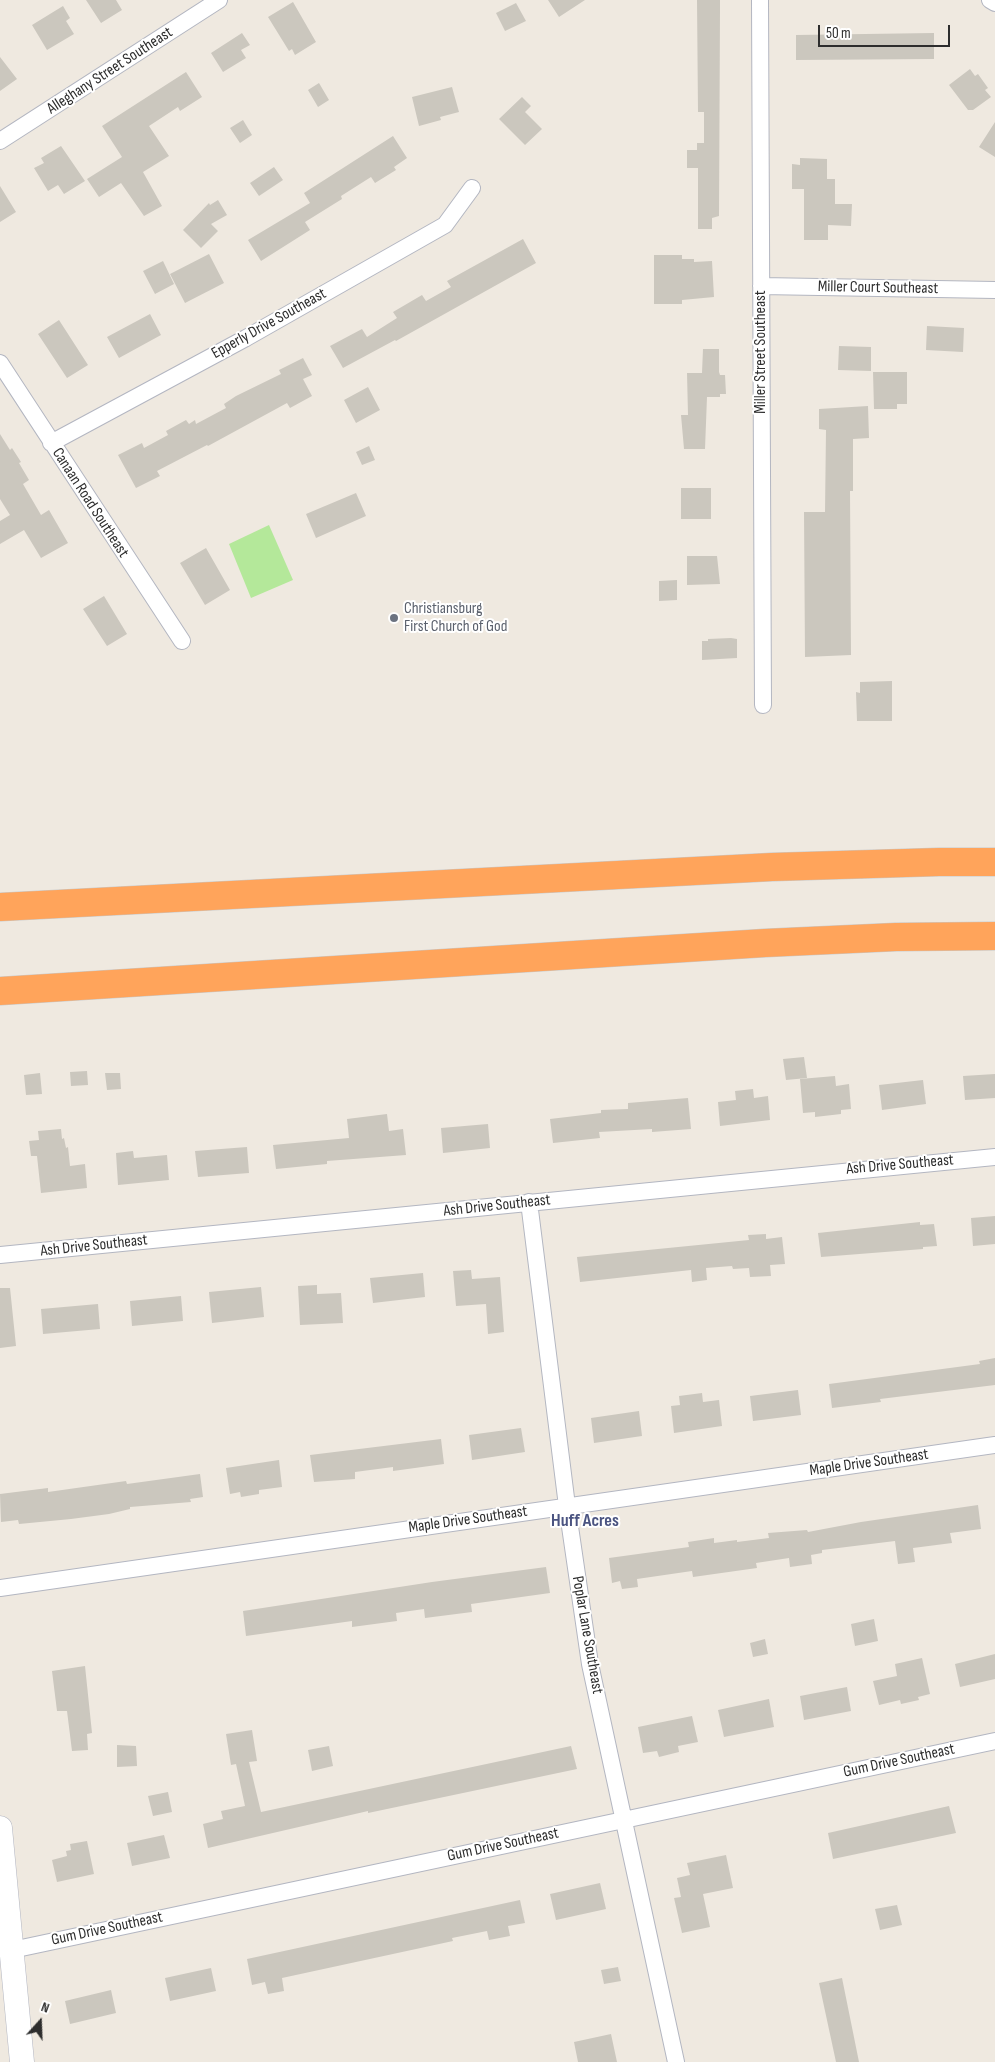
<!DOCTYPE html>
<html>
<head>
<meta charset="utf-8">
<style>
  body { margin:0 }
  #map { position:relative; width:995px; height:2062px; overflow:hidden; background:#efe9e0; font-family:"Sofia Sans Condensed",sans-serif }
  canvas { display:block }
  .north { position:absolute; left:15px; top:1997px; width:50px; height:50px; -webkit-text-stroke:4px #fff; paint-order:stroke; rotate:20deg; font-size:14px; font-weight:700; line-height:20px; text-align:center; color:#2d2d2d }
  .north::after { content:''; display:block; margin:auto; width:18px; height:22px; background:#2d2d2d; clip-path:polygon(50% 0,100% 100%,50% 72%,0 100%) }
  .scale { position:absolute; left:818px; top:25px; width:132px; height:22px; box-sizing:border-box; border:2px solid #2d2d2d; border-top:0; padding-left:6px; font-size:15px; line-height:18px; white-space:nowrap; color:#2d2d2d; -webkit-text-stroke:4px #fff; paint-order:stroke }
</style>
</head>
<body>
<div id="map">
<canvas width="995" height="2062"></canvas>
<div class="north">N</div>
<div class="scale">50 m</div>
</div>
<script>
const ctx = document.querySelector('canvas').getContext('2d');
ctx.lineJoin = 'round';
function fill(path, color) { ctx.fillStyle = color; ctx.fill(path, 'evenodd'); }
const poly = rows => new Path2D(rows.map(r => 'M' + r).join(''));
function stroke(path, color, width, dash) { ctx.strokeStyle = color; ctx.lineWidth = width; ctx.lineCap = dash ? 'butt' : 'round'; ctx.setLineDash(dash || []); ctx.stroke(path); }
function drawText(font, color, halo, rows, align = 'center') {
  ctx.font = font + ' "Sofia Sans Condensed",sans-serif'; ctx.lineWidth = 4; ctx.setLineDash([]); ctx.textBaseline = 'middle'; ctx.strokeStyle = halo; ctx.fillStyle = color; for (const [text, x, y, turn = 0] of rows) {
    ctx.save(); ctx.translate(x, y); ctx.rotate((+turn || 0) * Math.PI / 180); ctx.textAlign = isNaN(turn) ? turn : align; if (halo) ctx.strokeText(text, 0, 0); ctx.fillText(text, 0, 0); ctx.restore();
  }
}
fill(poly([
  [269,525,293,580,251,598,229,544]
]), '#b4e89a');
fill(poly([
  [86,0,116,0,122,10,101,23],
  [548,0,585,0,559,17],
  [697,0,720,0,720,10,719,216,712,218,712,229,698,229,698,168,687,168,687,150,697,150,697,143,704,143,704,112,698,112],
  [293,2,316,42,295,55,292,49,289,51,268,17],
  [516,3,526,21,505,31,496,13],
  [63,6,70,18,66,21,74,34,47,50,32,25],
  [242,33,250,45,241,50,246,58,223,72,211,53],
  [934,33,934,59,796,60,796,35],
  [0,57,17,79,0,91],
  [970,69,975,76,978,74,988,88,985,90,991,97,973,110,968,110,949,85],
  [186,72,202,97,180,111,178,107,149,126,169,156,143,172,162,206,144,216,121,183,99,197,87,179,122,157,102,126],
  [319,83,329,100,318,107,308,90],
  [452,87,459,112,440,117,441,120,419,126,412,97],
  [522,97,531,106,525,112,542,129,525,145,499,119],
  [243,120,252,135,240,143,230,128],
  [995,122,995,157,979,147],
  [393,136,407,158,394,167,396,170,375,183,371,177,341,196,342,199,305,222,310,230,261,261,248,240,310,203,304,193],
  [61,146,85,181,64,194,58,185,48,191,34,168,44,163,41,158],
  [800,158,827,159,827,179,835,179,835,204,852,204,851,226,828,225,828,240,804,240,804,189,792,189,792,164,800,165],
  [274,167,283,180,259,196,250,183],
  [0,186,16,212,0,222],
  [218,200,227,215,211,224,218,231,201,248,183,230,209,203,210,205],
  [523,239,536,263,396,341,395,340,343,368,330,346,362,329,367,337,397,318,393,312,422,295,426,301,451,287,447,281],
  [209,254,224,283,185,303,170,274],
  [654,255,682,255,682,259,694,259,694,262,712,261,714,297,682,300,682,304,654,304],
  [163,261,174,284,155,294,143,271],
  [150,314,161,335,119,358,107,337],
  [59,320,88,365,67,378,38,334],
  [927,326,964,328,963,352,926,350],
  [839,346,871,347,871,371,838,370],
  [703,349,719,349,719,372,720,375,725,375,726,394,720,394,720,397,707,397,705,449,684,449,681,415,688,415,687,373,702,373],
  [303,358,312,375,303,379,312,396,290,408,287,403,208,446,207,445,157,471,160,476,136,488,118,455,142,443,144,448,168,435,166,431,186,420,189,424,195,420,196,424,226,408,224,404,236,396,281,374,279,370],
  [873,372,907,372,907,404,897,404,897,409,874,409],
  [368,387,380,410,356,423,344,400],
  [868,406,869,438,853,439,853,491,850,491,851,655,805,657,804,512,825,512,826,430,819,429,819,409],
  [0,434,10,450,12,448,21,462,19,463,29,480,23,484,41,515,49,510,68,543,41,558,24,530,0,544,0,521,10,515,0,499],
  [369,446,375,460,362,465,356,452],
  [681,488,711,488,711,519,681,519],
  [356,493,366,516,316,538,306,514],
  [206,548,230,590,205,605,180,563],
  [687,556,717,556,720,584,687,585],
  [677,580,677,600,659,601,659,581],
  [104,596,127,634,107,646,83,609],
  [731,638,737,639,737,658,702,660,702,641,708,641,708,639],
  [892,681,892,721,857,721,856,692,860,693,860,682],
  [804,1057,807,1078,786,1080,783,1059],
  [87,1071,88,1085,71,1086,70,1072],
  [40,1073,42,1094,26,1095,24,1075],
  [105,1073,120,1073,121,1089,107,1090],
  [995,1074,995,1098,965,1100,963,1076],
  [835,1076,836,1086,849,1084,851,1109,841,1110,841,1114,815,1117,815,1112,803,1113,800,1079],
  [923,1080,926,1104,882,1110,879,1085],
  [753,1089,754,1098,768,1096,770,1120,720,1126,718,1102,736,1100,735,1091],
  [688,1098,691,1129,652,1132,652,1129,599,1132,600,1138,553,1143,550,1119,601,1113,601,1110,628,1109,628,1103],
  [387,1114,389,1131,403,1129,406,1155,327,1161,327,1164,276,1169,273,1145,349,1138,347,1119],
  [488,1124,490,1148,443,1153,441,1128],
  [61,1129,62,1139,64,1138,66,1148,68,1147,70,1166,85,1164,87,1188,41,1193,37,1156,31,1156,29,1141,39,1140,38,1131],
  [247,1147,249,1173,198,1177,195,1151],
  [133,1151,134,1158,167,1155,169,1180,118,1185,116,1153],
  [995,1216,995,1244,973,1246,971,1218],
  [920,1222,920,1225,934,1224,937,1246,923,1247,923,1249,821,1257,818,1233],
  [766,1234,766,1239,782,1237,785,1264,770,1265,771,1276,750,1277,749,1268,733,1269,732,1266,706,1268,707,1280,692,1282,691,1270,580,1282,577,1257,749,1240,748,1235],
  [471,1270,472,1279,500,1277,504,1332,488,1334,486,1304,456,1306,453,1271],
  [423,1273,425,1297,373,1303,370,1278],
  [317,1285,317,1294,341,1293,343,1323,300,1325,298,1286],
  [261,1287,264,1317,212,1323,209,1292],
  [0,1288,10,1288,16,1346,0,1348],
  [181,1296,183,1321,132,1326,130,1301],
  [98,1304,100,1329,43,1334,41,1309],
  [995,1358,995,1385,880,1399,881,1402,832,1408,829,1384,980,1364,979,1361],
  [798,1390,801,1415,753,1421,750,1396],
  [702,1393,703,1402,719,1400,722,1426,674,1433,671,1406,680,1405,679,1396],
  [639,1411,642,1436,594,1443,591,1418],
  [521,1428,525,1452,472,1460,469,1435],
  [441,1439,444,1464,393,1471,393,1467,355,1472,355,1479,314,1482,310,1455],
  [279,1460,282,1487,259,1490,259,1494,241,1497,240,1492,230,1494,226,1468],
  [200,1474,203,1497,190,1499,191,1502,130,1507,130,1509,109,1514,71,1519,19,1524,18,1520,1,1522,0,1494,48,1488,48,1492,126,1481,127,1484],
  [978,1505,981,1529,950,1533,952,1543,913,1548,915,1562,898,1564,895,1541,822,1550,822,1553,811,1555,812,1564,790,1567,789,1558,756,1563,757,1568,693,1577,692,1571,637,1579,638,1587,622,1589,620,1581,612,1583,609,1558,689,1547,688,1542,714,1538,714,1543,737,1540,737,1542,769,1538,768,1533,807,1530,808,1532,861,1522],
  [546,1567,550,1593,471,1604,472,1612,425,1618,424,1609,396,1613,397,1621,352,1627,352,1621,246,1636,243,1611,432,1582],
  [874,1619,878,1641,855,1646,851,1624],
  [765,1639,768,1654,753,1657,750,1643],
  [995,1654,995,1679,960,1687,955,1664],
  [922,1658,930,1694,918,1697,919,1700,901,1704,900,1700,879,1705,873,1681,897,1676,895,1664],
  [85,1666,92,1733,87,1734,88,1750,72,1751,67,1711,57,1711,52,1671],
  [847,1687,851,1711,804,1720,800,1696],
  [769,1699,774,1727,724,1737,718,1710],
  [692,1716,698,1742,678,1746,679,1752,659,1757,657,1751,643,1753,638,1727],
  [252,1730,257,1761,249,1762,261,1812,571,1746,577,1769,368,1813,368,1811,208,1848,203,1824,223,1819,221,1811,245,1806,236,1764,231,1765,226,1734],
  [117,1745,136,1746,137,1766,117,1767],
  [329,1746,333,1766,312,1771,308,1750],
  [168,1792,172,1812,153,1816,148,1796],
  [949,1806,956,1833,833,1859,828,1833],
  [164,1835,170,1858,132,1866,127,1843],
  [87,1841,94,1874,57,1882,52,1860,67,1856,66,1851,71,1850,70,1844],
  [726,1855,733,1888,703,1894,710,1927,682,1933,674,1898,681,1897,677,1878,690,1875,687,1863],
  [600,1883,606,1909,556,1920,550,1894],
  [520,1900,525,1923,508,1926,510,1936,489,1940,487,1931,452,1938,453,1941,282,1978,284,1991,268,1994,265,1982,252,1985,247,1959],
  [897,1905,902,1925,880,1930,875,1909],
  [618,1967,621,1981,604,1984,601,1970],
  [211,1968,216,1991,170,2001,165,1978],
  [842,1978,859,2062,836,2062,819,1983],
  [111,1990,116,2013,70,2024,65,2001],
  [611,2034,617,2062,578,2062,574,2042]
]), '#cbc7be');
const minor = poly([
  [760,0,763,705],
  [990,0,995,3],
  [0,141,219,0],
  [761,286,995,290],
  [0,363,182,641],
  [51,443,246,338,445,225,472,188],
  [529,1202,567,1506,590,1664,676,2062],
  [0,1255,995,1157],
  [0,1588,995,1445],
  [12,1950,995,1741]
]);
const secondary = poly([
  [0,1828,22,2062]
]);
const motorway = poly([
  [0,907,772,867,939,862,995,862],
  [0,991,765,943,896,937,995,936]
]);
stroke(minor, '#b3b6c1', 18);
stroke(secondary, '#b3b6c1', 25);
stroke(motorway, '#c8c8c8', 29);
stroke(minor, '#fff', 16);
stroke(secondary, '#fff', 24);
stroke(motorway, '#ffa45b', 28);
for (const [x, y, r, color] of [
  [394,618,5,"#6b7280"]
]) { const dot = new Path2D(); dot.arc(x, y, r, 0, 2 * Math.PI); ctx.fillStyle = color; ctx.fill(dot); stroke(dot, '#fff', 2); }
drawText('16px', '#2d2d2d', '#fff', [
  ["Alleghany Street Southeast",110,71,-33],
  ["Miller Court Southeast",878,288,1],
  ["Epperly Drive Southeast",269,324,-29],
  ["Miller Street Southeast",761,352,-90],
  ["Canaan Road Southeast",90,503,57],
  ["Ash Drive Southeast",900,1165,-5],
  ["Ash Drive Southeast",497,1206,-6],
  ["Ash Drive Southeast",94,1246,-6],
  ["Maple Drive Southeast",869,1463,-8],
  ["Maple Drive Southeast",468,1520,-8],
  ["Poplar Lane Southeast",587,1635,80],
  ["Gum Drive Southeast",899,1761,-12],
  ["Gum Drive Southeast",503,1845,-12],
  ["Gum Drive Southeast",107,1929,-12]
]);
drawText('16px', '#5b616d', '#fff', [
  ["Christiansburg",404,609],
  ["First Church of God",404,627]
], 'left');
drawText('bold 18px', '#4b5481', '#fff', [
  ["Huff Acres",585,1521]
]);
</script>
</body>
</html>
